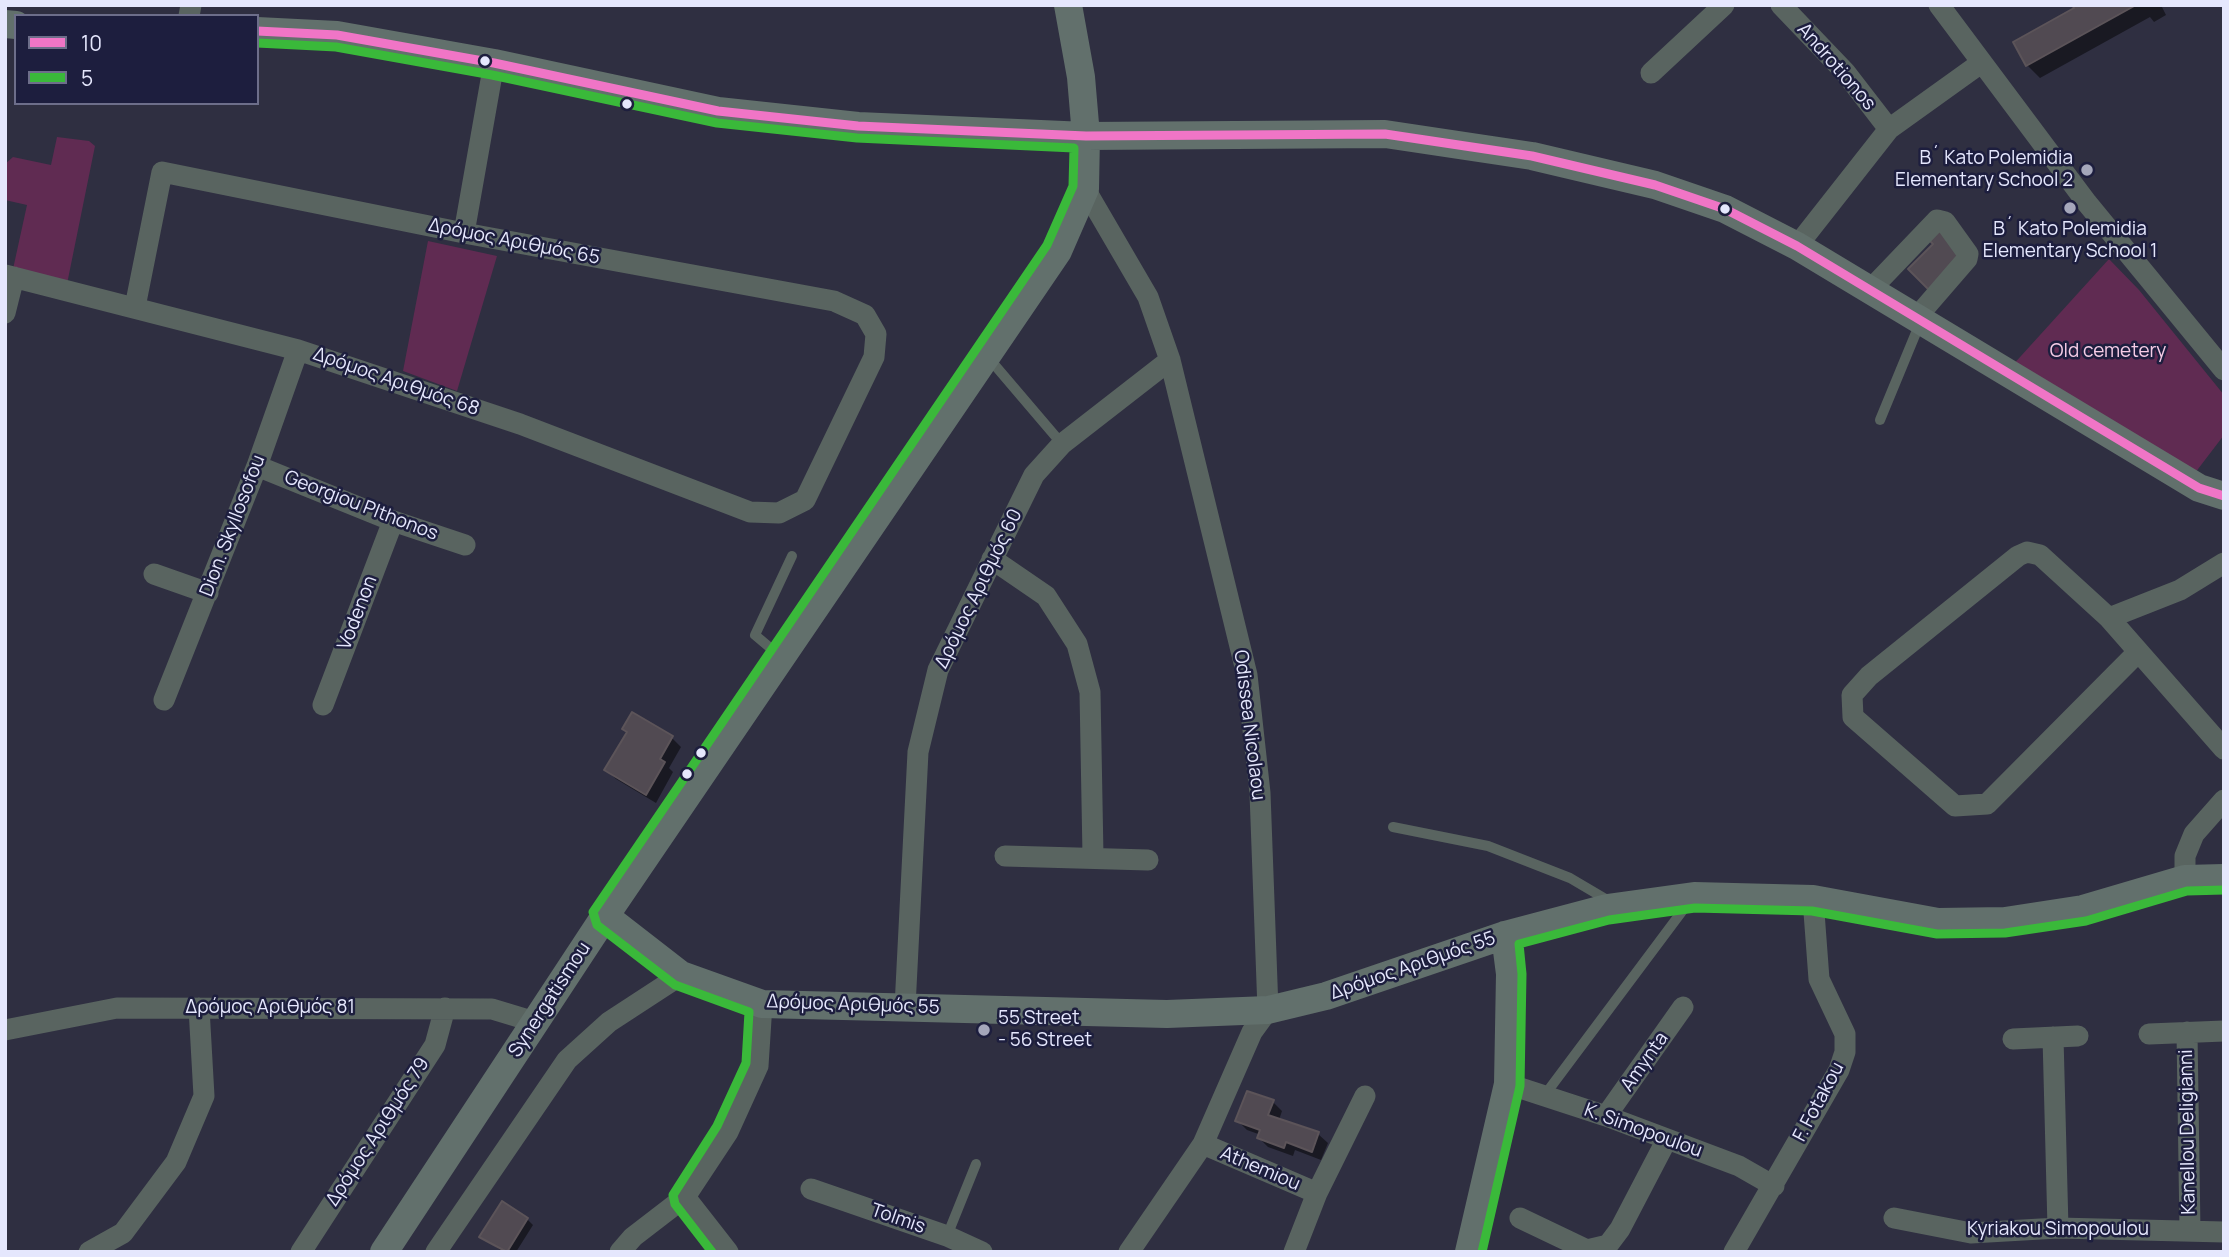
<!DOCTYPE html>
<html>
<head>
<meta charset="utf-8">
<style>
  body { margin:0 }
  #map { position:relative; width:2229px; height:1257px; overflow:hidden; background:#2f2f41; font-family:Manrope,sans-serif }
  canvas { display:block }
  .frame { position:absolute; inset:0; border:7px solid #e5e7fd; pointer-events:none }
  .legend { position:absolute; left:14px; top:14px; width:245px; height:91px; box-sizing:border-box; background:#1d1e3e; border:2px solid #6d6e8a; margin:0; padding:9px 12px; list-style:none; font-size:21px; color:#e5e7fd }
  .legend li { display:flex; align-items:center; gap:14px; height:35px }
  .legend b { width:35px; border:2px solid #6d6e8a }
</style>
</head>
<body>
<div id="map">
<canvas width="2229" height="1257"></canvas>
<div class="frame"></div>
<ul class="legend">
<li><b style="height:9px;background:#f075c6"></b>10</li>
<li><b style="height:9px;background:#3ab93a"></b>5</li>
</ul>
</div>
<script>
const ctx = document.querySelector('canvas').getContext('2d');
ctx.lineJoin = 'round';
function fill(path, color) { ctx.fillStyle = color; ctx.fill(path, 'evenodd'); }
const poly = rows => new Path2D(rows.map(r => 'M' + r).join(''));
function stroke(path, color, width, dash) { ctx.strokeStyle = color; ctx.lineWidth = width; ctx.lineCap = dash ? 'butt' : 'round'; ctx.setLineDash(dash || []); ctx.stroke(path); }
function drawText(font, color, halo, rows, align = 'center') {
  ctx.font = font + ' Manrope,sans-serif'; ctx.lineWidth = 5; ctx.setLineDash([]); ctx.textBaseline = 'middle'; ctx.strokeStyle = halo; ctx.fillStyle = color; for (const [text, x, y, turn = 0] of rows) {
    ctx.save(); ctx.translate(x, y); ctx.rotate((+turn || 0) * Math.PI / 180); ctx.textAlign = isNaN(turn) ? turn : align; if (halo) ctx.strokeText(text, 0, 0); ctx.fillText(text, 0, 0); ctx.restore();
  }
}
fill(poly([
  [57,137,89,141,95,146,67,284,13,269,27,205,5,200,5,164,13,157,51,165],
  [428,241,497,256,457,391,403,371],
  [2109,259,2139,290,2224,395,2224,435,2195,473,2011,367]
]), '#602b52');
fill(poly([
  [2074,5,2161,5,2166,15,2154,22,2150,17,2040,78,2027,65,2076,9],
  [672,738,681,747,669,768,673,772,656,803,616,779,606,770],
  [1273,1102,1282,1111,1279,1120,1318,1134,1328,1143,1321,1160,1295,1150,1293,1156,1268,1147,1259,1138,1261,1135,1247,1130,1237,1120],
  [527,1219,533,1225,516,1252,503,1252,482,1237]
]), '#0007');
const building = poly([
  [2072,5,2136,5,2026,66,2013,42,2074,8,2072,5],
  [1937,228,1966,256,1930,291,1908,269,1933,244,1927,238,1937,228],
  [632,712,673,736,660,759,665,762,646,795,604,770,627,732,622,729,632,712],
  [1247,1091,1274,1100,1268,1115,1319,1132,1312,1152,1286,1142,1284,1148,1257,1138,1260,1130,1235,1121,1247,1091],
  [502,1201,528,1218,507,1252,479,1237,502,1201]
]);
fill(building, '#514a52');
stroke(building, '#5c5459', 2);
stroke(poly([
  [987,356,1062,444],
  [1880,420,1920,323],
  [781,657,755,635,792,556],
  [1393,827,1488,846,1570,878,1609,901],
  [1544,1096,1689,902],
  [947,1236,976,1164]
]), '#596460', 10);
stroke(poly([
  [1781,5,1845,72,1889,129],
  [1939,5,2087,203,2224,370],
  [189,16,191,5],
  [1651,73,1724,5],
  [1085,189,1148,297,1170,360,1247,675,1260,793,1268,1010,1252,1032,1203,1144,1129,1252],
  [464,233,494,63],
  [1797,246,1889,129,1981,63],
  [5,275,298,350,520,424,750,512,779,513,805,500,874,357,876,334,865,315,834,301,464,233,162,172,135,307],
  [1870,290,1937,220,1945,222,1968,254,1967,259,1916,318],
  [5,313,14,277],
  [257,466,393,521,465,545],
  [992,559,1046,596,1077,644,1090,692,1093,856],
  [154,574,208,593],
  [2109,618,2180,590,2224,563],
  [2138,652,1987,804,1955,806,1853,717,1852,695,1869,676,2018,556,2027,552,2040,555,2109,618,2224,749],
  [164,700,257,466,298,350],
  [323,705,393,521],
  [1005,856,1148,860],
  [2185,879,2185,856,2194,834,2224,800],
  [905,1007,918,752,938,670,1034,475,1062,444,1170,360],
  [5,1030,117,1008,492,1009,535,1022],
  [2187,1032,2190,1231],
  [2149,1034,2224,1031],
  [2053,1037,2058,1228],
  [2013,1039,2078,1036],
  [1508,1084,1606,1116,1739,1166,1774,1186],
  [1606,1116,1683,1007],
  [1203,1144,1317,1193],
  [811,1189,947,1236,982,1252],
  [685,1197,728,1252],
  [1520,1218,1587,1250,1608,1245,1620,1229,1667,1139],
  [1894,1218,1971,1233,2058,1228,2224,1232],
  [89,1252,123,1233,176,1162,204,1096,199,1008],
  [301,1252,435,1045,445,1008],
  [436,1252,567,1060,609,1022,681,975],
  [620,1252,633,1237,685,1197,728,1132,758,1066,762,1004],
  [1294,1252,1317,1193,1365,1096],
  [1734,1252,1839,1070,1845,1052,1845,1034,1819,979,1813,899]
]), '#596460', 21);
stroke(poly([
  [5,24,16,25],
  [257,31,337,35,494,63,718,111,858,126,1086,136,1385,134,1532,156,1655,185,1725,209,1797,246,2199,488,2224,496],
  [605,916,681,975,762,1004,1167,1014,1268,1010,1326,996,1505,935,1607,908,1694,896,1813,899,1938,922,2005,921,2083,909,2185,879,2224,878],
  [384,1252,605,916,1058,251,1085,189,1086,136,1081,77,1068,5],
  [1469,1252,1508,1084,1510,974,1505,935]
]), '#62706c', 28);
stroke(poly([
  [257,31,337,35,494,63,718,111,858,126,1086,136,1385,134,1532,156,1655,185,1725,209,1797,246,2199,488,2224,496]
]), '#f075c6', 9);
stroke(poly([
  [257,43,336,47,492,75,717,123,857,138,1074,148,1073,186,1047,245,593,912,597,925,675,985,749,1012,746,1063,717,1126,673,1195,675,1204,712,1252],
  [1482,1252,1520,1086,1522,974,1519,944,1609,920,1695,908,1812,911,1937,934,2005,933,2086,921,2187,891,2224,890]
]), '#3ab93a', 9);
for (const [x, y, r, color] of [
  [485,61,6,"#e5e7fd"],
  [627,104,6,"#e5e7fd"],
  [2087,170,7,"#a5a7bb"],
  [2070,208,7,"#a5a7bb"],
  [1725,209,6,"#e5e7fd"],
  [701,753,6,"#e5e7fd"],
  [687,774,6,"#e5e7fd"],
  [984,1030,7,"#a5a7bb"]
]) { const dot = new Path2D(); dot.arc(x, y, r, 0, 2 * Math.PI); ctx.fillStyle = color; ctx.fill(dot); stroke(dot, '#1d1e3e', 2.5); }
drawText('19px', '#e5e7fd', '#1d1e3e', [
  ["Androtionos",1836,67,49],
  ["Δρόμος Αριθμός 65",514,242,11],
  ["Δρόμος Αριθμός 68",396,382,19],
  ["Georgiou Plthonos",361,506,21],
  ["Dion. Skyllosofou",233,526,-69],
  ["Δρόμος Αριθμός 60",979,589,-64],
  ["Vodenon",358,613,-69],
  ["Odissea Nicolaou",1249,725,83],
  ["Δρόμος Αριθμός 55",1413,966,-19],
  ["Synergatismou",550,1000,-57],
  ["Δρόμος Αριθμός 55",853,1005,2],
  ["Δρόμος Αριθμός 81",270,1008],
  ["Amynta",1645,1062,-55],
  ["F. Fotakou",1819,1102,-62],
  ["K. Simopoulou",1643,1131,20],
  ["Δρόμος Αριθμός 79",378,1132,-57],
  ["Kanellou Deligianni",2188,1132,-91],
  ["Athemiou",1260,1169,23],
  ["Tolmis",898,1219,19],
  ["Kyriakou Simopoulou",2058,1230]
]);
drawText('19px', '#e5e7fd', '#1d1e3e', [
  ["B´ Kato Polemidia",2073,159],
  ["Elementary School 2",2073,181],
  ["B´ Kato Polemidia",2070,230,"center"],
  ["Elementary School 1",2070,252,"center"],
  ["55 Street",998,1019,"left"],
  ["- 56 Street",998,1041,"left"]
], 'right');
drawText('19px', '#f6cce6', '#1d1e3e', [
  ["Old cemetery",2108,352]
]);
</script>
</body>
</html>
